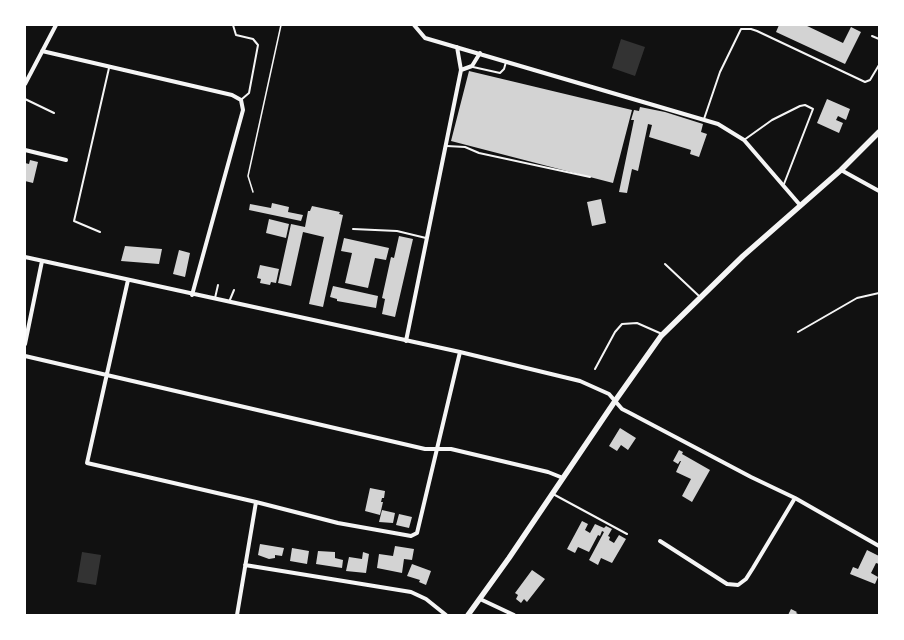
<!DOCTYPE html>
<html>
<head>
<meta charset="utf-8">
<style>
  body { margin:0 }
  #map { position:relative; width:904px; height:640px; overflow:hidden; background:#111; font-family:"Space Grotesk",sans-serif }
  canvas { display:block }
  .frame { position:absolute; inset:0; border:26px solid #fff; pointer-events:none }
</style>
</head>
<body>
<div id="map">
<canvas width="904" height="640"></canvas>
<div class="frame"></div>
</div>
<script>
const ctx = document.querySelector('canvas').getContext('2d');
ctx.lineJoin = 'round';
function fill(path, color) { ctx.fillStyle = color; ctx.fill(path, 'evenodd'); }
const poly = rows => new Path2D(rows.map(r => 'M' + r).join(''));
function stroke(path, color, width, dash) { ctx.strokeStyle = color; ctx.lineWidth = width; ctx.lineCap = dash ? 'butt' : 'round'; ctx.setLineDash(dash || []); ctx.stroke(path); }
fill(poly([
  [621,39,645,47,635,76,612,68],
  [82,552,101,555,96,585,77,582]
]), '#333');
fill(poly([
  [779,25,805,25,843,43,851,27,861,32,845,64,776,32],
  [469,71,632,110,613,183,451,141],
  [827,99,850,109,846,120,838,116,836,120,843,123,839,133,817,123],
  [640,107,665,112,703,124,701,132,707,134,699,157,690,154,691,150,649,137,652,125,648,124,638,171,632,169,627,193,619,192,634,120,631,120,634,110,639,111],
  [30,160,38,162,33,183,25,181,25,163,29,164],
  [601,199,606,223,592,226,587,202],
  [272,203,289,207,288,212,303,215,301,221,249,210,250,204,271,208],
  [312,206,340,212,339,214,343,215,323,307,309,304,324,237,303,232,291,286,278,283,291,224,305,227,308,211,310,211],
  [269,219,289,224,286,238,266,233],
  [399,236,413,239,395,317,382,314,385,299,382,298,391,257,394,258],
  [344,238,389,248,386,260,375,258,368,288,345,283,352,253,341,251],
  [125,246,162,249,159,264,121,261],
  [179,250,190,253,185,277,173,274],
  [260,265,279,269,276,283,271,282,270,285,260,283,261,279,257,278],
  [333,286,378,296,376,308,337,301,337,299,330,297],
  [620,428,636,438,628,450,621,445,617,451,609,446],
  [679,450,683,452,682,454,710,470,692,502,682,496,691,479,676,472,681,461,680,461,678,464,673,461],
  [370,488,385,491,384,498,382,498,381,502,383,502,380,515,365,511],
  [382,510,395,513,393,523,379,522],
  [399,514,412,517,409,528,396,525],
  [582,521,588,524,585,530,590,533,595,524,604,528,606,526,612,529,608,536,610,537,609,540,614,543,619,535,626,539,612,563,601,558,598,565,589,560,604,532,602,531,600,536,598,535,589,552,578,547,575,553,567,549],
  [260,544,284,548,282,556,275,555,275,558,269,559,258,555],
  [395,546,414,549,412,560,404,559,402,573,377,568,379,554,393,556],
  [292,548,309,551,307,564,290,561],
  [867,550,879,556,879,564,876,563,871,573,878,577,875,584,850,574,853,567,858,569],
  [318,551,335,552,335,558,343,560,342,568,316,564],
  [363,552,369,554,366,573,346,571,349,557,362,559],
  [412,564,431,571,426,585,419,582,420,580,407,576],
  [532,570,545,579,527,602,524,599,521,603,516,599,518,595,515,593],
  [791,609,797,612,796,613,800,615,788,615]
]), '#d3d3d3');
stroke(poly([
  [253,192,248,176,281,25]
]), '#f5f5f5', 1.5);
stroke(poly([
  [233,25,236,35,253,39,258,45,249,93,242,99],
  [872,36,879,39],
  [473,67,500,73,504,69,506,62],
  [25,99,54,113],
  [704,119,720,72,741,29,751,29,757,31,865,82,870,80,879,65],
  [744,140,772,120,800,106,805,105,813,109,784,184],
  [447,146,465,147,479,153,590,177],
  [353,229,397,231,426,238],
  [100,232,74,221,109,68],
  [665,264,699,296],
  [215,298,218,285],
  [229,302,234,290],
  [798,332,857,298,879,293],
  [595,369,615,332,622,324,637,323,662,334],
  [553,494,627,534]
]), '#f5f5f5', 2);
stroke(poly([
  [414,25,425,38,718,124,744,140,800,205],
  [42,51,232,95,241,100,243,110,192,295],
  [461,70,472,66,480,53],
  [25,84,56,25],
  [25,150,66,160],
  [841,170,879,191],
  [25,257,460,352,580,381,609,394,622,409,628,412,751,477,795,498,879,546],
  [128,280,87,463,256,502,338,523,411,536,417,533,460,352],
  [406,341,461,70,457,47],
  [25,344,42,261],
  [25,356,425,449,451,449,548,472,563,478],
  [660,541,727,584,738,585,746,579,753,568,795,498],
  [245,565,411,592,426,599,446,615],
  [480,599,514,615],
  [237,615,256,502]
]), '#f5f5f5', 4);
stroke(poly([
  [468,615,509,558,615,401,661,336,743,256,841,170,879,132]
]), '#f5f5f5', 5.5);
</script>
</body>
</html>
